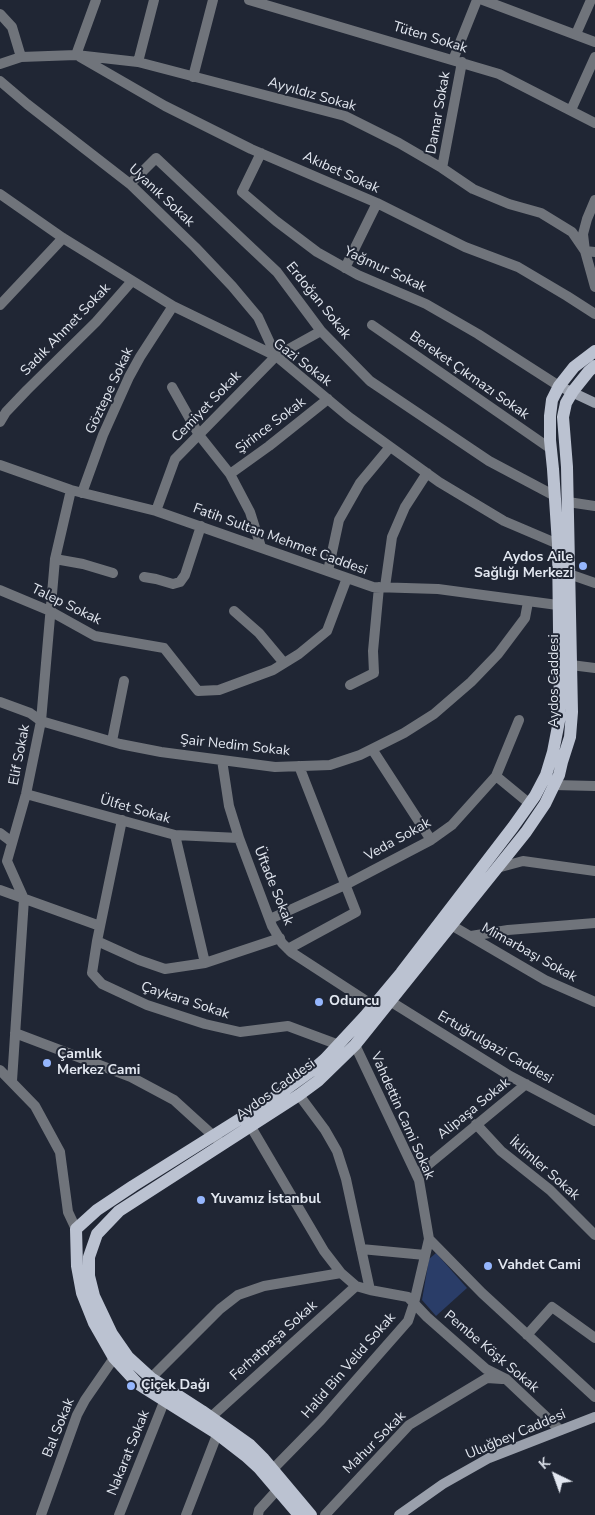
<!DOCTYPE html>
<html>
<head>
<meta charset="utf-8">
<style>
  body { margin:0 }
  #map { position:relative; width:595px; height:1515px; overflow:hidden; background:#202634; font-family:"Nunito Sans",sans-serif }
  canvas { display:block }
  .north { position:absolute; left:530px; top:1450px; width:50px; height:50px; -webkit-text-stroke:4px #202634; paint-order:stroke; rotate:318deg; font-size:14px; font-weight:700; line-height:20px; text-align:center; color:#e2e7f0 }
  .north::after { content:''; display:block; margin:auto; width:18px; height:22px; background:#e2e7f0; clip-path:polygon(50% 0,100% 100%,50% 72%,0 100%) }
</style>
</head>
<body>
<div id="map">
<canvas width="595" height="1515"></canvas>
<div class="north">K</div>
</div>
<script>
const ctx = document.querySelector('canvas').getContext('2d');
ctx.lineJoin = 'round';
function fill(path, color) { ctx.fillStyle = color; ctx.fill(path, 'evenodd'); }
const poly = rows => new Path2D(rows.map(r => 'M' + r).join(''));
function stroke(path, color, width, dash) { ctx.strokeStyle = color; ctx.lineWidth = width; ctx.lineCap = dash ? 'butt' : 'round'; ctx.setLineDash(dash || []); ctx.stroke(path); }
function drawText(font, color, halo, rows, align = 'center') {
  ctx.font = font + ' "Nunito Sans",sans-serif'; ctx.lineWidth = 4; ctx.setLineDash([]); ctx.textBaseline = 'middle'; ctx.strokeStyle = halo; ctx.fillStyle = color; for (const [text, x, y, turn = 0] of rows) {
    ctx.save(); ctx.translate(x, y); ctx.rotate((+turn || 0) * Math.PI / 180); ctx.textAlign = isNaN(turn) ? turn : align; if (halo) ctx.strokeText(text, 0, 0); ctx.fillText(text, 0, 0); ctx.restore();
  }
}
fill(poly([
  [436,1253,467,1288,436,1316,422,1300,429,1259]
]), '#2a3d68');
stroke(poly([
  [249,0,499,74,595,123],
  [483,0,595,42],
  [0,14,12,27,21,57],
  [576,34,591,0],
  [76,55,96,0],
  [80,57,165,106,251,149,377,203,465,247,518,267,567,296,595,314],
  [453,60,477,0],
  [138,62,154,0],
  [0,64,21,57,76,55,138,62,345,116,399,143,442,168,473,189,509,204,541,213,572,232,585,251,595,252],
  [193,77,213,0],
  [0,81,27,104,130,184,195,247,232,286,258,317,276,356],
  [571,110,595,57],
  [261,153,242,192,276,221,317,252,358,275,426,304,478,334,559,386],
  [442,168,462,62],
  [130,184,156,158,277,272,321,331,370,381,489,461,555,496],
  [0,194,63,238,173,306,276,356,349,417,439,482,504,521,558,544],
  [595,200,587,219,583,234,585,251,595,287],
  [345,268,377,203],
  [0,305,63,238],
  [372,325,551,449],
  [172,387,199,435,230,474,250,512,261,547],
  [0,422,6,412,27,390,96,322,132,281],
  [0,465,71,490,156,511,373,587,438,589,565,606],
  [230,474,269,446,328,399],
  [82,493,103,435,129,377,140,357,173,306],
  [568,502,595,506],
  [156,511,175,459,276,356,321,331],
  [55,559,83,564,113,573],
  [328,571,339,520,360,483,390,447],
  [569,574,595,583],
  [144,577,156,579,173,584,180,582,185,575,201,526],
  [385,587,392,537,405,507,427,473],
  [0,590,50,611,95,636,164,648,198,691,219,690,273,670,299,654,327,631,347,578],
  [234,611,259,633,284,663],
  [571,665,595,668],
  [350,685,374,673,373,651,379,587],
  [0,702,30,713,41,721,120,744,161,752,275,767,330,765,360,755,404,733,434,714,471,682,498,654,525,618,528,602],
  [112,741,124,681],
  [372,749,431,840],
  [222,760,229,806,239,838,272,926,282,943,291,952,374,1006],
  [496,776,530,804],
  [554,785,595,786],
  [26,794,175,835,239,838],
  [122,820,97,941,92,973,102,984,147,1005,205,1024,240,1032,288,1026,339,1045],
  [0,833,12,842],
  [175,835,205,963],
  [497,868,523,861,595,871],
  [0,890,100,926],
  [270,919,345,885,431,840,452,825,496,776,519,720],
  [451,925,545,980,595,1002],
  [471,936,508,930,595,923],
  [97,941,139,960,165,969,205,963,280,938],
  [288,949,356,912,299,766],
  [385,998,510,1076,595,1121],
  [15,1033,131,1077,174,1100,218,1140],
  [355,1045,419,1180,429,1239,482,1293,595,1397],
  [0,1070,35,1106,60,1152,68,1212,76,1229],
  [12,1081,24,899,7,861,26,794,41,721,55,559,71,490],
  [299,1095,325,1130,337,1151,346,1179,370,1290],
  [476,1124,501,1151,550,1190,595,1235],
  [251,1127,324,1251,341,1273,356,1286,370,1290,408,1297,427,1317,486,1369,506,1379,560,1430],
  [417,1174,526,1084],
  [361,1249,425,1255],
  [527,1335,552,1307,595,1338],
  [151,1378,220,1309,238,1295,264,1286,341,1273],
  [211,1417,356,1286],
  [273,1469,321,1420,408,1321,414,1303,429,1239],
  [41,1515,77,1415,85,1400,114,1358],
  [119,1515,164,1402],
  [186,1515,220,1427],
  [258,1515,259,1510,278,1489],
  [325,1515,409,1425,487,1378,502,1379]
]), '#70747b', 10);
stroke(poly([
  [559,386,595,403],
  [399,1515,443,1484,489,1458,595,1417]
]), '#9aa0ac', 10);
stroke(poly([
  [299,1515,259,1468,247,1457,216,1433,146,1389,137,1383,114,1358,94,1323,82,1293,77,1266,76,1229,97,1210,133,1186,278,1095,310,1072,325,1059,365,1016,401,973,513,827,535,796,546,775,553,752,560,716,558,544,553,469,550,440,550,416,552,400,559,386,574,367,595,351],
  [311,1515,264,1459,250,1445,202,1411,151,1378,128,1357,112,1334,94,1296,89,1276,89,1257,97,1234,119,1211,299,1095,318,1081,355,1045,526,832,545,804,559,775,562,762,570,737,572,712,567,467,563,417,566,403,573,391,589,371,595,366]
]), '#bbc2d1', 12);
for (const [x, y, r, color] of [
  [583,566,5,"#95b6fd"],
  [319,1002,5,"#95b6fd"],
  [47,1063,5,"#95b6fd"],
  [201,1200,5,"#95b6fd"],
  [488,1266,5,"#95b6fd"],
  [131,1386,5,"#95b6fd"]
]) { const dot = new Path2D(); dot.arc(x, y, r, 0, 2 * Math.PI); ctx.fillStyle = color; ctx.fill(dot); stroke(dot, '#202634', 2); }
drawText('14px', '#e2e7f0', '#202634', [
  ["Tüten Sokak",430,38,17],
  ["Ayyıldız Sokak",312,95,16],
  ["Damar Sokak",439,113,-80],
  ["Akıbet Sokak",341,173,24],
  ["Uyanık Sokak",161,196,43],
  ["Yağmur Sokak",385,270,25],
  ["Erdoğan Sokak",318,301,51],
  ["Sadık Ahmet Sokak",66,330,-46],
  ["Gazi Sokak",302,363,37],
  ["Bereket Çıkmazı Sokak",469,376,35],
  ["Göztepe Sokak",110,391,-65],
  ["Cemiyet Sokak",207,407,-46],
  ["Şirince Sokak",271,426,-37],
  ["Fatih Sultan Mehmet Caddesi",280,540,20],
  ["Talep Sokak",66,605,26],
  ["Aydos Caddesi",555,681,-90],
  ["Şair Nedim Sokak",235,746,6],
  ["Elif Sokak",20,755,-79],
  ["Ülfet Sokak",135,810,16],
  ["Veda Sokak",398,840,-29],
  ["Üftade Sokak",273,886,68],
  ["Mimarbaşı Sokak",529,953,29],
  ["Çaykara Sokak",185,1001,18],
  ["Ertuğrulgazi Caddesi",495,1048,30],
  ["Aydos Caddesi",276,1090,-36],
  ["Alipaşa Sokak",474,1109,-39],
  ["Vahdettin Cami Sokak",402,1116,66],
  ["İklimler Sokak",544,1169,41],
  ["Ferhatpaşa Sokak",274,1341,-42],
  ["Pembe Köşk Sokak",491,1352,40],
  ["Halid Bin Velid Sokak",349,1366,-49],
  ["Bal Sokak",59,1428,-68],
  ["Uluğbey Caddesi",516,1435,-23],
  ["Mahur Sokak",375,1443,-45],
  ["Nakarat Sokak",129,1453,-68]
]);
drawText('bold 14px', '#e2e7f0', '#202634', [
  ["Aydos Aile",573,558,"right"],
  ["Sağlığı Merkezi",573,574,"right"],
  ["Oduncu",329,1002],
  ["Çamlık",57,1055],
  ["Merkez Cami",57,1071],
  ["Yuvamız İstanbul",211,1200],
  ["Vahdet Cami",498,1266],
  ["Çiçek Dağı",141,1386]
], 'left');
</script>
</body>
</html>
